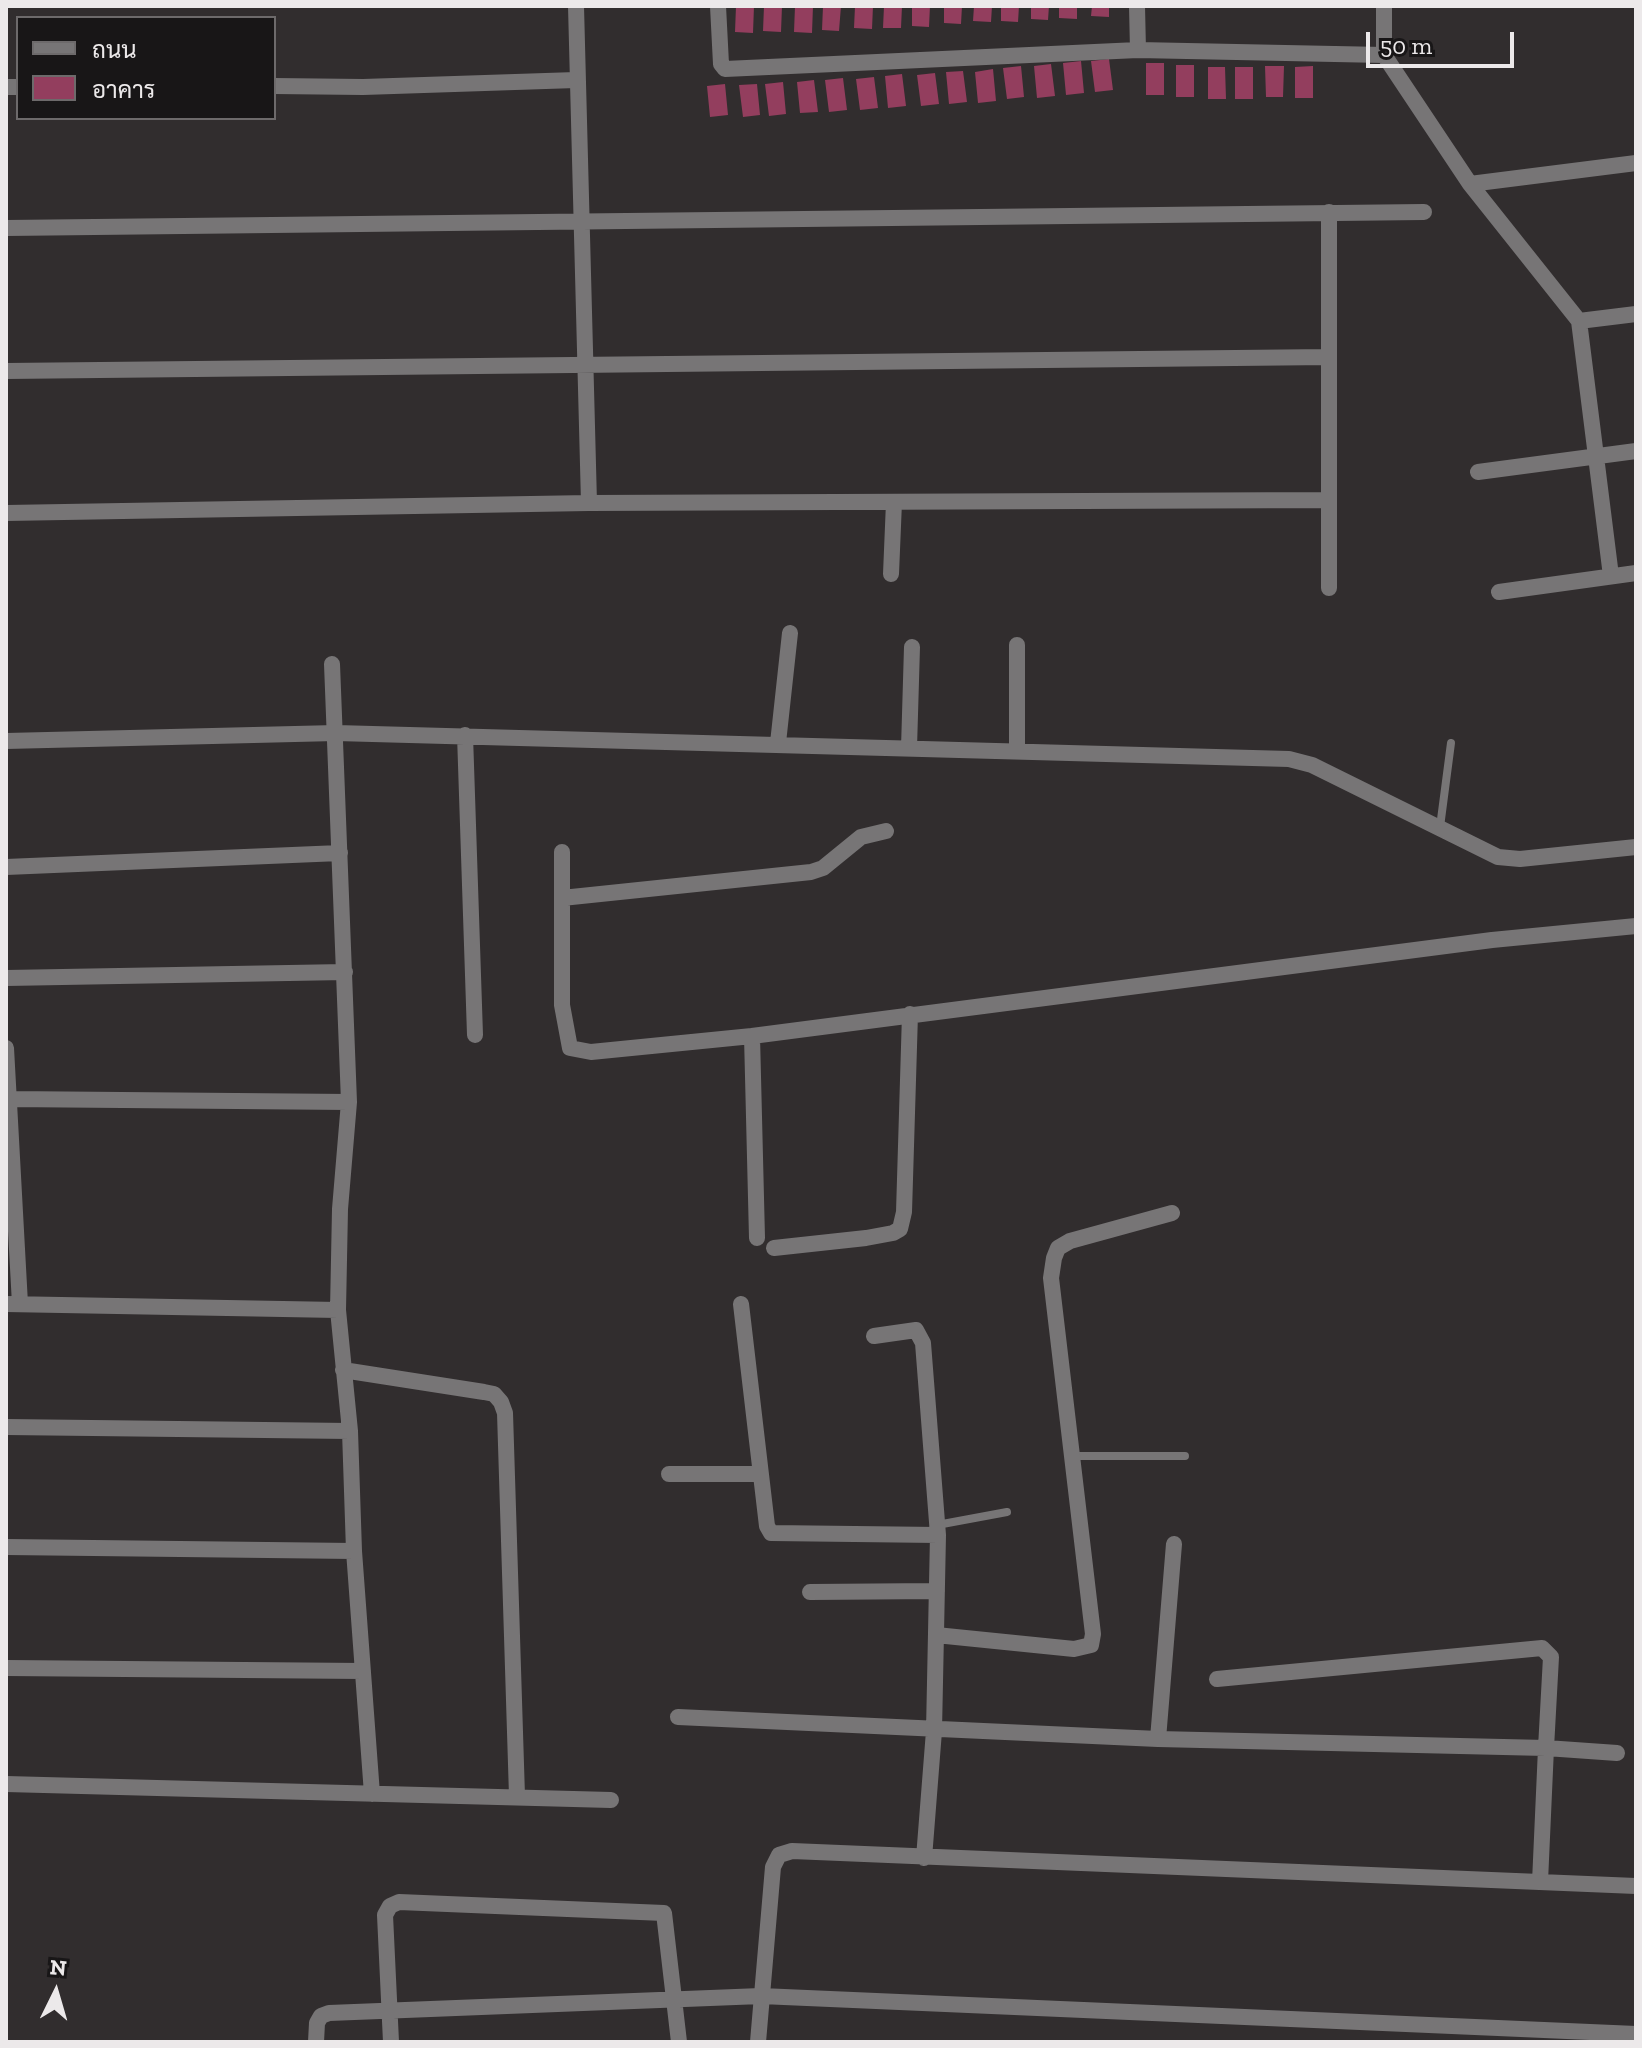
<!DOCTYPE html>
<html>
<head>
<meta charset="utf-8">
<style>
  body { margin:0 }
  #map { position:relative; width:1642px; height:2048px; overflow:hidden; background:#312d2e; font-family:"Zilla Slab",Sarabun,serif }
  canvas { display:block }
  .frame { position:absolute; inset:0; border:8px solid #ece9ea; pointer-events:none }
  .legend { position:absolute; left:16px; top:16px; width:260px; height:104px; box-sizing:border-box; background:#181617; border:2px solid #6d6a6b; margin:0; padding:10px 14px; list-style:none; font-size:24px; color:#ece9ea }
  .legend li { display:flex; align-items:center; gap:16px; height:40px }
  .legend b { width:40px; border:2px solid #6d6a6b }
  .north { position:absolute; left:16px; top:1952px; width:80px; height:80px; -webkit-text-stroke:6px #181617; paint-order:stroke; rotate:5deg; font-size:22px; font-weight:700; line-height:32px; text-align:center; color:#ece9ea }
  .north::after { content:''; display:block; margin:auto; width:28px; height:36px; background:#ece9ea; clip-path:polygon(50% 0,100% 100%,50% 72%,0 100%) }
  .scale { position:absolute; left:1366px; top:32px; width:148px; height:36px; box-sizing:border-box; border:4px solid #ece9ea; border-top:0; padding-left:10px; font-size:24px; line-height:28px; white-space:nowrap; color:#ece9ea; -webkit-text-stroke:6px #181617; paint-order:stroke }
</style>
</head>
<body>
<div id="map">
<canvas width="1642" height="2048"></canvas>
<div class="frame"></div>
<ul class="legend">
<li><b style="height:10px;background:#777576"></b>ถนน</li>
<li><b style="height:22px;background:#933e5e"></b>อาคาร</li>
</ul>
<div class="north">N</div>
<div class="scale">50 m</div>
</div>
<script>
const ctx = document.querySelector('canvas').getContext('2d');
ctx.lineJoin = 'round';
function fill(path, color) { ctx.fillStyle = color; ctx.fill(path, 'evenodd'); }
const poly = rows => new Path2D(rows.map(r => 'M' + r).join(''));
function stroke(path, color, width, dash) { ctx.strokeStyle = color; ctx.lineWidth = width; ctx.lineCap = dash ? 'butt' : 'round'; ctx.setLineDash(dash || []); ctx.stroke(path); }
fill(poly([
  [736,6,754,6,753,33,735,32],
  [764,6,782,6,781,32,763,31],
  [795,6,813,6,812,33,794,32],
  [823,6,841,6,839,31,822,30],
  [855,6,873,6,872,29,854,28],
  [884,6,902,6,901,28,883,28],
  [912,6,930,6,929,27,912,26],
  [944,6,962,6,961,24,944,23],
  [974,6,992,6,991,22,973,21],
  [1001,6,1019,6,1018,22,1001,21],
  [1031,6,1049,6,1048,20,1031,19],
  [1059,6,1077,6,1077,19,1059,18],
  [1092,6,1109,6,1109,17,1091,16],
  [1109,59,1113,90,1095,92,1091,61],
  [1081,61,1084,93,1066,95,1063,63],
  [1146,63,1164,63,1164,95,1146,95],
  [1051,64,1055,96,1037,98,1034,66],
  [1176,65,1194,65,1194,97,1176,97],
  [1021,66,1024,97,1007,99,1003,68],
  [1265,66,1284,66,1283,97,1266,97],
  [1313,66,1313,98,1295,98,1295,67],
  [1208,67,1225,67,1226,99,1208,99],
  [1235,67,1253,67,1253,99,1235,99],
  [993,69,996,101,978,103,975,72],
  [963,71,967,102,949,104,946,72],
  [935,73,939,104,921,106,917,75],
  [902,74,906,106,888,108,885,76],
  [874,77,878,108,860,110,856,79],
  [843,78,847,110,829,112,825,80],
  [814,80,818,112,800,113,797,82],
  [783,82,786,114,769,116,765,84],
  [725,84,728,115,710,117,707,86],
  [757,84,760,115,743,117,739,85]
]), '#933e5e');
stroke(poly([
  [1440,827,1451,743],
  [1073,1456,1185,1456],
  [937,1525,1007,1512]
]), '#777576', 8);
stroke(poly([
  [576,6,589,503],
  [718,6,721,64,725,69,1138,50,1384,55,1470,184,1579,321,1611,576],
  [1137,6,1138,50],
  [1384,6,1384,55],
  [274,86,363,87,576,80],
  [6,87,18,87],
  [1470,184,1636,163],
  [6,228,1424,212],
  [1579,321,1636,314],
  [6,371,1329,357],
  [1478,472,1636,451],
  [6,513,589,503,1329,500],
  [891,574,894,502],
  [1329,588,1329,212],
  [1499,592,1636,573],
  [1017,645,1017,751],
  [332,664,349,1102,340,1209,338,1310,350,1431,354,1551,372,1794],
  [465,735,475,1035],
  [6,741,336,733,1289,759,1312,765,1498,857,1520,859,1636,847],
  [778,743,790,633],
  [909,748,912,647],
  [562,852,562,1005,570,1048,591,1052,752,1036],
  [6,867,340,853],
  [562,898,811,872,823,868,861,837,886,831],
  [6,978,345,972],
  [6,1048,20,1304],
  [9,1099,349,1102],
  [757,1238,752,1036,1492,940,1636,926],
  [774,1248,866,1238,893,1233,900,1229,904,1212,910,1014],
  [6,1304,338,1310],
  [741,1304,767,1526,771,1533,938,1535],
  [874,1336,916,1330,923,1343,938,1535,934,1731,924,1858],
  [343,1370,484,1392,494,1394,501,1402,505,1413,517,1796],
  [6,1427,350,1431],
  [669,1474,761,1474],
  [6,1547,354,1551],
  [810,1592,937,1591],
  [936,1635,1074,1649,1091,1645,1093,1634,1051,1278,1054,1258,1058,1248,1070,1241,1172,1213],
  [6,1668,363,1671],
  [1217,1679,1542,1648,1551,1657,1546,1748,1617,1753],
  [678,1717,1158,1739,1546,1748,1540,1882],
  [1158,1739,1174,1544],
  [6,1784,611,1800],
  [316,2042,317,2023,321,2016,329,2013,761,1996,1636,2034],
  [391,2042,385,1915,390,1906,399,1902,664,1913,679,2042],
  [758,2042,773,1867,779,1855,792,1851,1636,1886]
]), '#777576', 16);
</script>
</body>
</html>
